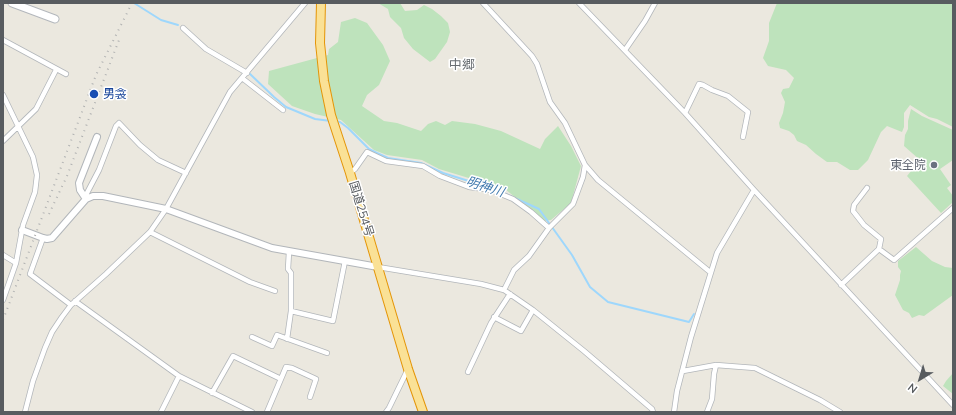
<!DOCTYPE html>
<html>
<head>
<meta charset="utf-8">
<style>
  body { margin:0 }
  #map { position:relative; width:956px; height:415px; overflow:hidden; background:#ebe8df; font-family:Mulish,sans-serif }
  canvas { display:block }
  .frame { position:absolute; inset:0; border:4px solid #585c60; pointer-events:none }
  .north { position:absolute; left:900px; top:359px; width:40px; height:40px; -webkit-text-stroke:3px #fff; paint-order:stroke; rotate:218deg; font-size:11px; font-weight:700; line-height:16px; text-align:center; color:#585c60 }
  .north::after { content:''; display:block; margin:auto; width:14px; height:18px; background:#585c60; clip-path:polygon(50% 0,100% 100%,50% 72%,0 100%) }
</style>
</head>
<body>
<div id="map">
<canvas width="956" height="415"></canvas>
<div class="frame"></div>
<div class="north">N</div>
</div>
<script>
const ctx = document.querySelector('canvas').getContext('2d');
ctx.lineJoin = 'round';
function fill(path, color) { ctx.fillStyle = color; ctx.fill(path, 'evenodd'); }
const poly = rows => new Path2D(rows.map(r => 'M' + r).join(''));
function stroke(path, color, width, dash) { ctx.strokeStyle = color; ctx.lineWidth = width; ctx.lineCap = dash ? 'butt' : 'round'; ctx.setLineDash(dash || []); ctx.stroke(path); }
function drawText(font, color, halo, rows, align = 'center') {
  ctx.font = font + ' Mulish,"Noto Sans JP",sans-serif'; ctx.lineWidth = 3; ctx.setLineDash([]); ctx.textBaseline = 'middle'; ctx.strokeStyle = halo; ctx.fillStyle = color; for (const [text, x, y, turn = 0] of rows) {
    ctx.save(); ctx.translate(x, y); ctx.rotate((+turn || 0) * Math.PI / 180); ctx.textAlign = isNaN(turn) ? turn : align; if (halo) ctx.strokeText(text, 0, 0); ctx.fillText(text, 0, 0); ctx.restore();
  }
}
fill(poly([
  [378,3,400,3,405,11,417,10,424,5,432,9,441,16,448,23,450,32,447,42,435,59,430,62,413,49,404,38,401,28,390,17,388,9],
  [777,3,953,3,953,127,937,119,929,117,910,105,904,113,904,127,902,132,887,126,881,132,868,160,858,170,850,170,837,162,827,162,816,154,806,145,797,141,794,135,789,131,780,128,779,123,783,113,785,102,781,93,783,89,789,88,794,78,786,70,768,66,763,58,769,41,769,23],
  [355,18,367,23,383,45,390,61,379,85,367,95,362,106,384,121,397,123,421,131,428,124,436,121,445,125,452,121,475,124,501,131,540,149,545,139,558,126,571,146,581,166,571,203,551,220,544,221,505,189,439,169,422,160,387,155,374,150,341,120,315,114,292,106,268,84,269,71,328,55,329,49,338,42,341,22],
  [911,109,922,116,953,130,953,160,940,169,951,185,947,188,953,196,953,202,941,213,907,176,920,160,904,146,905,135,908,129,908,121],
  [916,247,932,261,945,267,953,268,953,295,924,316,919,315,912,318,909,313,903,310,895,295,900,280,900,275,901,271,898,267,898,261],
  [953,373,953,394,943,386,946,381]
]), '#bee3bc');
stroke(poly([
  [134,3,161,20,178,25],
  [249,73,274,97,286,107,315,119,331,121],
  [335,121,340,122,348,128,369,149,377,153,388,158,421,163,443,173,491,188],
  [497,190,539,209,572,255,590,287,608,302,689,322,694,314]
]), '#9ed7fc', 2);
const minor = poly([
  [483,3,532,56,537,64,550,102,565,123,585,165,598,180,710,272],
  [579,3,685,113,754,190,953,405],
  [183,28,206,49,247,73],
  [3,40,66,74],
  [625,50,645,21,655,3],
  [242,78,283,110],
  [3,95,33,157,37,175,35,192,23,225,16,263,3,300],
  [685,113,699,84,703,85,712,90,728,96,748,112,743,137],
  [3,141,36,109,56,70],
  [350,173,355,169,367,152,386,161,423,166,440,176,469,187,491,190,513,199,531,212,549,228],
  [867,188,854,205,853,211,864,225,881,239,879,249],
  [86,199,87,193,99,170,116,126,119,123,140,145,158,160,186,173],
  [150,232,250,282,275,291],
  [43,238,30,274,71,305],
  [3,255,16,263],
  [378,267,481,284,504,290,533,310,584,351,652,409,653,412],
  [841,285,879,249,894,260,953,208],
  [504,290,514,270,529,256,549,228,573,204,583,177,585,165],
  [75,301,179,376,252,412],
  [291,311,333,321,345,261],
  [494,317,521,331,533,310],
  [252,337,272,346,277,335,327,353],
  [287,339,291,311,291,273,288,269,289,252],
  [683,371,716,365,755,368,820,400,840,412],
  [468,372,491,323,510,294],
  [212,393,233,356,281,379],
  [25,412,33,381,45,348,52,332,62,317,71,305,106,274,150,232,166,209,230,92,305,3],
  [161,412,179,376],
  [267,412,286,367,292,368,316,379,310,397],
  [386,412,389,408,408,369],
  [674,412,677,391,691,337,717,253,754,190],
  [707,412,712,399,714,374,716,365]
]);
const tertiary = poly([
  [86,199,80,190,79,183,97,137],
  [22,230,43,238,47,239,52,238,86,199,93,196,103,196,166,209,272,248,378,267]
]);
const secondary = poly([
  [12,3,55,19]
]);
const trunk = poly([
  [321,3,320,43,324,81,331,115,350,173,408,369,423,412]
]);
stroke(minor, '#b2b6ba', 6);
stroke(tertiary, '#b2b6ba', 8);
stroke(secondary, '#b3b7bc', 9);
stroke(trunk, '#e49507', 10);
stroke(minor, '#fff', 4.5);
stroke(tertiary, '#fff', 6);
stroke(secondary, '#fff', 7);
stroke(trunk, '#fae196', 8);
stroke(poly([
  [49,214,67,176,119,40],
  [3,320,96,75,132,3]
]), '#b1b2b2', 2, [1, 5]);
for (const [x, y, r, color] of [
  [94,94,5,"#1a4fb4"],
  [934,165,4,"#6b7280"]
]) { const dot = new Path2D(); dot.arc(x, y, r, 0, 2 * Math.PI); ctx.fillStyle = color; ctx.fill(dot); stroke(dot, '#fff', 1.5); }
drawText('12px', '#164399', '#fff', [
  ["男衾",103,94]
], 'left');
drawText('12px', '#5b616d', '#fff', [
  ["東全院",926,165]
], 'right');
drawText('12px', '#585c60', '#fff', [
  ["国道254号",361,209,73]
]);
drawText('13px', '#696e72', '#fff', [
  ["中郷",462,65]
]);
drawText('italic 13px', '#3e78ad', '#fff', [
  ["明神川",485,187,18]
]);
</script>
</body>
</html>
